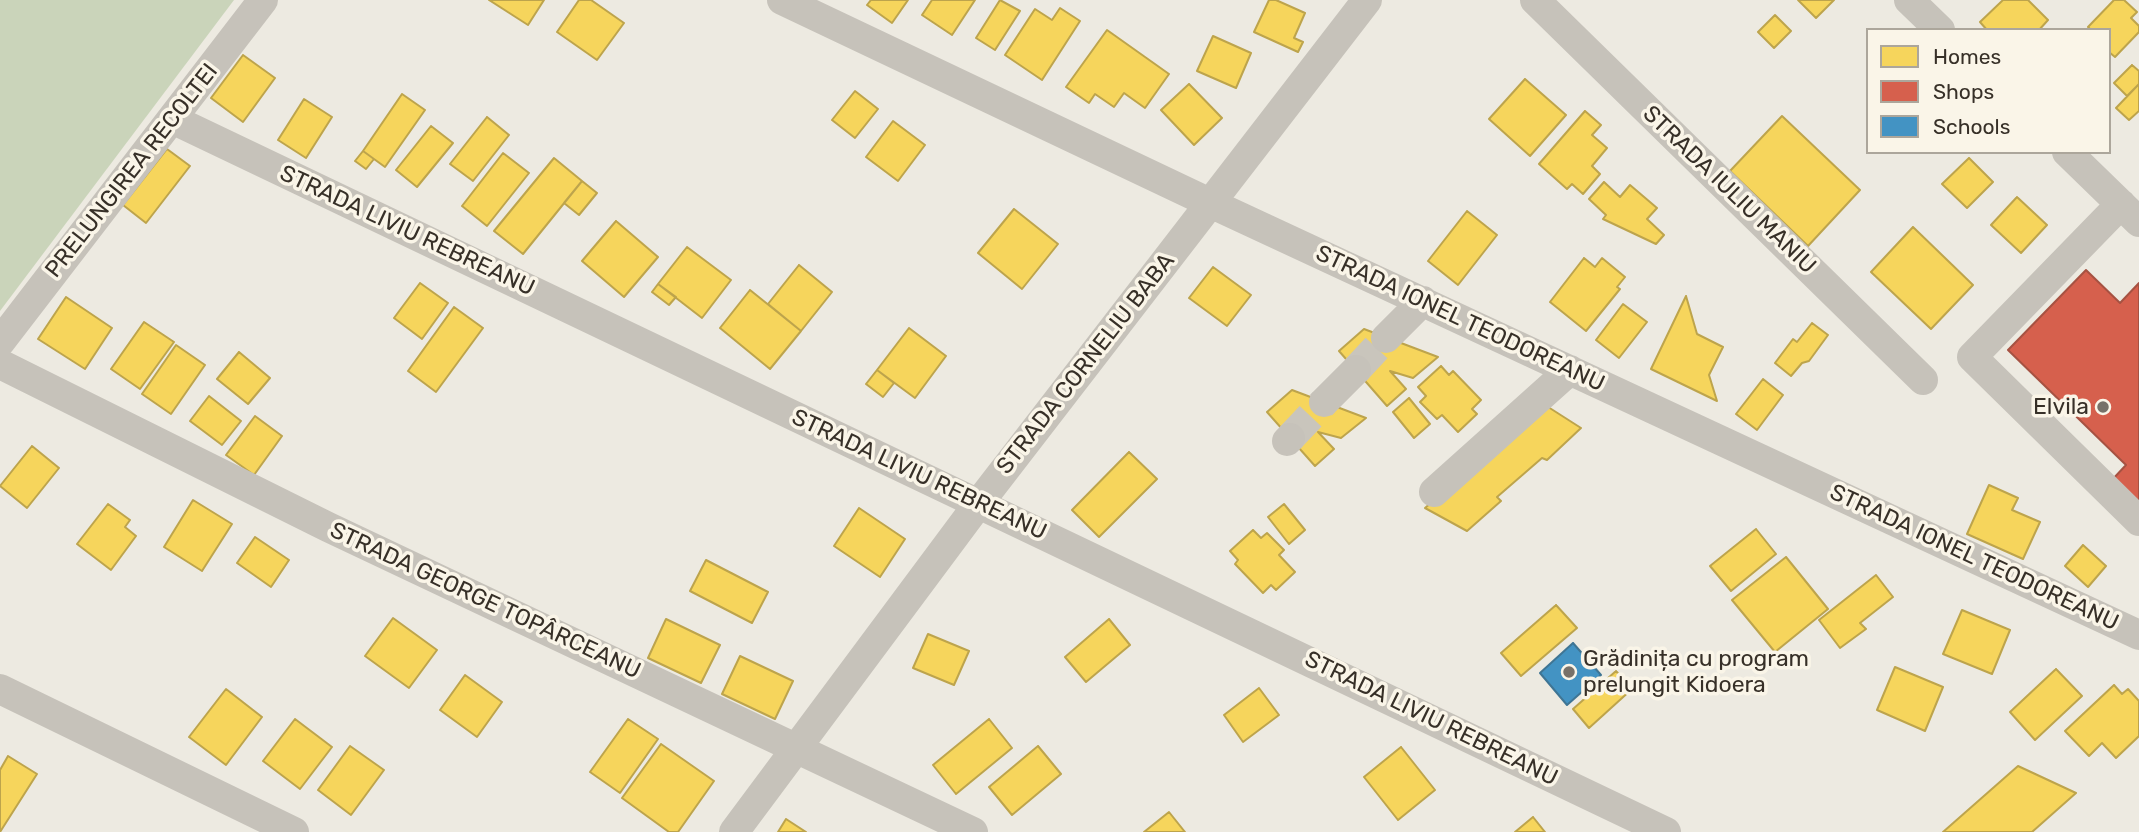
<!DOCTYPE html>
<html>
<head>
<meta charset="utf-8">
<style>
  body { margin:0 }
  #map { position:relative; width:2139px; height:832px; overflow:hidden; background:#edeae1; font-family:Rubik,sans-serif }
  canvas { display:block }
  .legend { position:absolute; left:1866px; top:28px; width:245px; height:126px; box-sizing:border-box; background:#faf5e8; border:2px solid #aca69b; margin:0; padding:9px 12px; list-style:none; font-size:21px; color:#373028 }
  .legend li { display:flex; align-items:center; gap:14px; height:35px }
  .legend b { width:35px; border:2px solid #aca69b }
</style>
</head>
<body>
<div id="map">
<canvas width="2139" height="832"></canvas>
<ul class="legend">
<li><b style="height:19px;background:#f6d55c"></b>Homes</li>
<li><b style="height:19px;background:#d6604d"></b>Shops</li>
<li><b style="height:19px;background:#4393c3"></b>Schools</li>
</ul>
</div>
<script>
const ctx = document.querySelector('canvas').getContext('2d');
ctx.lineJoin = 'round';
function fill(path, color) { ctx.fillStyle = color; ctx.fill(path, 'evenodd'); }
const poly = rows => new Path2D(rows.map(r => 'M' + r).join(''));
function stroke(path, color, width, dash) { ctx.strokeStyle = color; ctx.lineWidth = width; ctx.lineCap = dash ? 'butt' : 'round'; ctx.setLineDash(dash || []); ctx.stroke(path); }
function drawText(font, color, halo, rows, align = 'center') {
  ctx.font = font + ' Rubik,sans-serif'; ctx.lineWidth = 7; ctx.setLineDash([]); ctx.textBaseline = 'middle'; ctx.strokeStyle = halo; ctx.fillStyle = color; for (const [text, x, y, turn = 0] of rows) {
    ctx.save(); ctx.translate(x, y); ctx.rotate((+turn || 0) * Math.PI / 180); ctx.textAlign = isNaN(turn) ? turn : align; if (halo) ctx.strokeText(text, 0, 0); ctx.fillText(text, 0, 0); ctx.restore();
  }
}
fill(poly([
  [0,0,234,0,0,311]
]), '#cad4ba');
const homes = poly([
  [489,0,544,0,528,25,489,0],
  [579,0,591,0,624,23,597,60,557,32,579,0],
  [871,0,908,0,892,23,867,5,871,0],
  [932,0,975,0,952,35,922,15,932,0],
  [1000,0,1020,11,995,50,976,38,1000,0],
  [1269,0,1276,0,1305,13,1294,38,1303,42,1298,52,1254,32,1269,0],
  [1798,0,1834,0,1816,18,1798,0],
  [2003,0,2028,0,2048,20,2039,30,1987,30,1980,22,2003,0],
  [2114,0,2124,0,2137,12,2131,18,2139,26,2139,32,2115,57,2109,52,2109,30,2091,30,2088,27,2114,0],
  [1060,8,1080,21,1042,80,1005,55,1035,9,1052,20,1060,8],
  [1775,15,1791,31,1774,48,1758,32,1775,15],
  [1107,30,1169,74,1145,108,1124,93,1114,107,1095,94,1089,103,1066,87,1107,30],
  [1213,36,1251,53,1236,88,1197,71,1213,36],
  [243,55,275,78,243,122,211,98,243,55],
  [2132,65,2139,71,2139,84,2127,96,2114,83,2132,65],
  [1525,79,1566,115,1530,156,1489,119,1525,79],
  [1189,84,1222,118,1194,145,1161,110,1189,84],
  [2139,84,2139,111,2129,120,2116,108,2139,84],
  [855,91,878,109,855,138,832,120,855,91],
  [402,94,425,110,385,167,363,151,402,94],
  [304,99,332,117,306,158,278,140,304,99],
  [1585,111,1601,125,1592,135,1607,148,1592,166,1600,174,1583,194,1572,184,1567,189,1539,164,1585,111],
  [1782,116,1860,190,1808,246,1730,171,1782,116],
  [487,117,509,135,473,181,450,164,487,117],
  [893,121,925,145,898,181,866,157,893,121],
  [431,126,453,143,417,187,396,170,431,126],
  [167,149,190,166,146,223,123,205,167,149],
  [363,151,374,159,366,169,355,161,363,151],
  [503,153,529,173,487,226,462,206,503,153],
  [554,158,582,181,523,254,494,231,554,158],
  [1969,158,1993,182,1967,208,1942,184,1969,158],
  [582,181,597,193,579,215,564,203,582,181],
  [1604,182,1620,197,1630,185,1657,208,1647,219,1664,235,1656,244,1603,219,1606,215,1589,199,1604,182],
  [2017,197,2047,225,2021,253,1991,225,2017,197],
  [1014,209,1058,244,1022,289,978,253,1014,209],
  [1467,211,1497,235,1458,285,1428,261,1467,211],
  [616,221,658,257,624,297,582,261,616,221],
  [1913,227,1973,285,1931,329,1871,272,1913,227],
  [687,247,731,280,702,318,658,284,687,247],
  [1584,258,1595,267,1602,258,1625,277,1617,287,1620,289,1586,331,1550,302,1584,258],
  [799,265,832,292,801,331,768,304,799,265],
  [1213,267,1251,295,1227,326,1189,298,1213,267],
  [420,283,448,303,422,339,394,318,420,283],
  [658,284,676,297,669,305,652,292,658,284],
  [750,290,801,331,770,369,720,328,750,290],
  [1686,296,1697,334,1723,347,1709,375,1717,401,1651,369,1686,296],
  [66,297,112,328,85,369,38,339,66,297],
  [1623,304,1647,322,1619,358,1596,340,1623,304],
  [454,307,483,328,436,392,408,371,454,307],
  [144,322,174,342,140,389,111,369,144,322],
  [1812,323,1828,335,1809,361,1802,363,1791,376,1775,363,1793,339,1797,342,1812,323],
  [909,328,946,356,915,398,877,370,909,328],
  [1364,329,1438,357,1413,378,1390,371,1406,389,1387,406,1339,351,1364,329],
  [176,345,205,365,171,414,142,394,176,345],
  [239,352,270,378,248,404,217,379,239,352],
  [1441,366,1449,375,1453,371,1481,400,1472,409,1477,414,1458,432,1442,415,1437,419,1420,402,1426,396,1418,387,1441,366],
  [877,370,894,383,883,397,866,384,877,370],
  [1763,379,1783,395,1757,430,1736,414,1763,379],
  [1292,390,1366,418,1341,438,1318,432,1334,449,1315,466,1267,412,1292,390],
  [209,396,241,421,222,445,190,421,209,396],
  [1409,398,1430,424,1414,438,1393,412,1409,398],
  [1545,405,1581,428,1547,460,1542,458,1497,497,1501,501,1467,531,1425,508,1545,405],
  [255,416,282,436,254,475,226,455,255,416],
  [32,446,59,468,27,508,0,486,32,446],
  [1129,452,1157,479,1099,537,1072,510,1129,452],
  [1989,485,2018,498,2012,510,2040,522,2023,559,1967,534,1989,485],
  [193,500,232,524,202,571,164,547,193,500],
  [108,504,130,520,125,527,136,536,111,570,77,544,108,504],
  [1284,504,1305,530,1289,544,1268,517,1284,504],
  [859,508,905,539,880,577,834,546,859,508],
  [1756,529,1776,554,1731,591,1710,566,1756,529],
  [1253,530,1261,538,1267,533,1284,550,1279,555,1295,572,1276,590,1271,585,1263,593,1235,564,1238,560,1230,551,1253,530],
  [255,537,289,560,271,587,237,563,255,537],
  [2083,545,2106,566,2088,587,2065,566,2083,545],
  [1786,557,1828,609,1775,652,1732,600,1786,557],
  [706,560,768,592,752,623,690,591,706,560],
  [1876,575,1893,597,1860,623,1866,629,1840,648,1819,620,1876,575],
  [1556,605,1577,628,1521,676,1501,653,1556,605],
  [1962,610,2010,630,1992,674,1943,654,1962,610],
  [393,618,437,650,409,688,365,656,393,618],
  [666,619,720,645,701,683,648,658,666,619],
  [1109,619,1130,645,1086,682,1065,657,1109,619],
  [928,634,969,651,954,685,913,668,928,634],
  [740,656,793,681,775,719,722,694,740,656],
  [1895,667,1943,687,1925,731,1877,710,1895,667],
  [2056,669,2082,696,2035,740,2010,712,2056,669],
  [1616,671,1632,689,1589,728,1573,709,1616,671],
  [465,675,502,702,477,737,440,710,465,675],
  [2114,685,2122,694,2128,689,2139,701,2139,736,2116,758,2102,743,2089,756,2065,731,2114,685],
  [1259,688,1279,715,1243,742,1224,715,1259,688],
  [226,689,262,717,226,765,189,737,226,689],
  [295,719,332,747,300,789,263,761,295,719],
  [628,719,658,739,620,793,590,772,628,719],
  [989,719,1012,748,956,794,933,765,989,719],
  [661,744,714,781,678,832,669,832,622,798,661,744],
  [350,746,384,770,351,815,318,790,350,746],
  [1038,746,1061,774,1012,815,989,787,1038,746],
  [1401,747,1435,790,1398,820,1364,777,1401,747],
  [8,756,37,774,0,832,0,770,8,756],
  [2018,766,2076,793,2032,832,1943,832,2018,766],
  [1169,812,1185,832,1144,832,1169,812],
  [1533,817,1545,832,1515,832,1533,817],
  [786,819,806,832,778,832,786,819]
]);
fill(homes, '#f6d55c');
stroke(homes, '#bda44c', 2);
const shops = poly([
  [2086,270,2120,303,2139,283,2139,508,2111,481,2126,465,2008,350,2086,270]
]);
fill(shops, '#d6604d');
stroke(shops, '#a65242', 2);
const schools = poly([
  [1573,643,1601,675,1567,705,1540,673,1573,643]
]);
fill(schools, '#4393c3');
stroke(schools, '#3f7594', 2);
stroke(poly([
  [1356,370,1386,338],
  [1290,438,1324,402]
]), '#c9c5bc', 30, [30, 15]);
stroke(poly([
  [782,0,1210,203,2139,635],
  [1535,0,1923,380],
  [1909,0,1940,30],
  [172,119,1666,832],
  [2067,152,2139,222],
  [2121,204,1972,357,2139,521],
  [1386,338,1423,301],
  [0,342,263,0],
  [0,364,328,527,973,832],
  [1324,402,1356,370],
  [1287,441,1290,438],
  [1434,492,1570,370],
  [0,689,294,832],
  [734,832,979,503,1367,0]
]), '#c6c2ba', 30);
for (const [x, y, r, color] of [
  [2103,407,7,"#777169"],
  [1569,672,7,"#777169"]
]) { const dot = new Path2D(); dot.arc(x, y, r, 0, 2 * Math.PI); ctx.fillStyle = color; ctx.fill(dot); stroke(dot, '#faf5e8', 2.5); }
drawText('23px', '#373028', '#faf5e8', [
  ["PRELUNGIREA RECOLTEI",132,171,-52],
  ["STRADA IULIU MANIU",1729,190,44],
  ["STRADA LIVIU REBREANU",407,231,25],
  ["STRADA IONEL TEODOREANU",1460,319,25],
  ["STRADA CORNELIU BABA",1086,364,-52],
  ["STRADA LIVIU REBREANU",919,475,25],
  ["STRADA IONEL TEODOREANU",1974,558,25],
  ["STRADA GEORGE TOPÂRCEANU",485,601,25],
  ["STRADA LIVIU REBREANU",1431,719,26]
]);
drawText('23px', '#373028', '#faf5e8', [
  ["Elvila",2089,407],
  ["Grădinița cu program",1583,659,"left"],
  ["prelungit Kidoera",1583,685,"left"]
], 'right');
</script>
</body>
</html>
